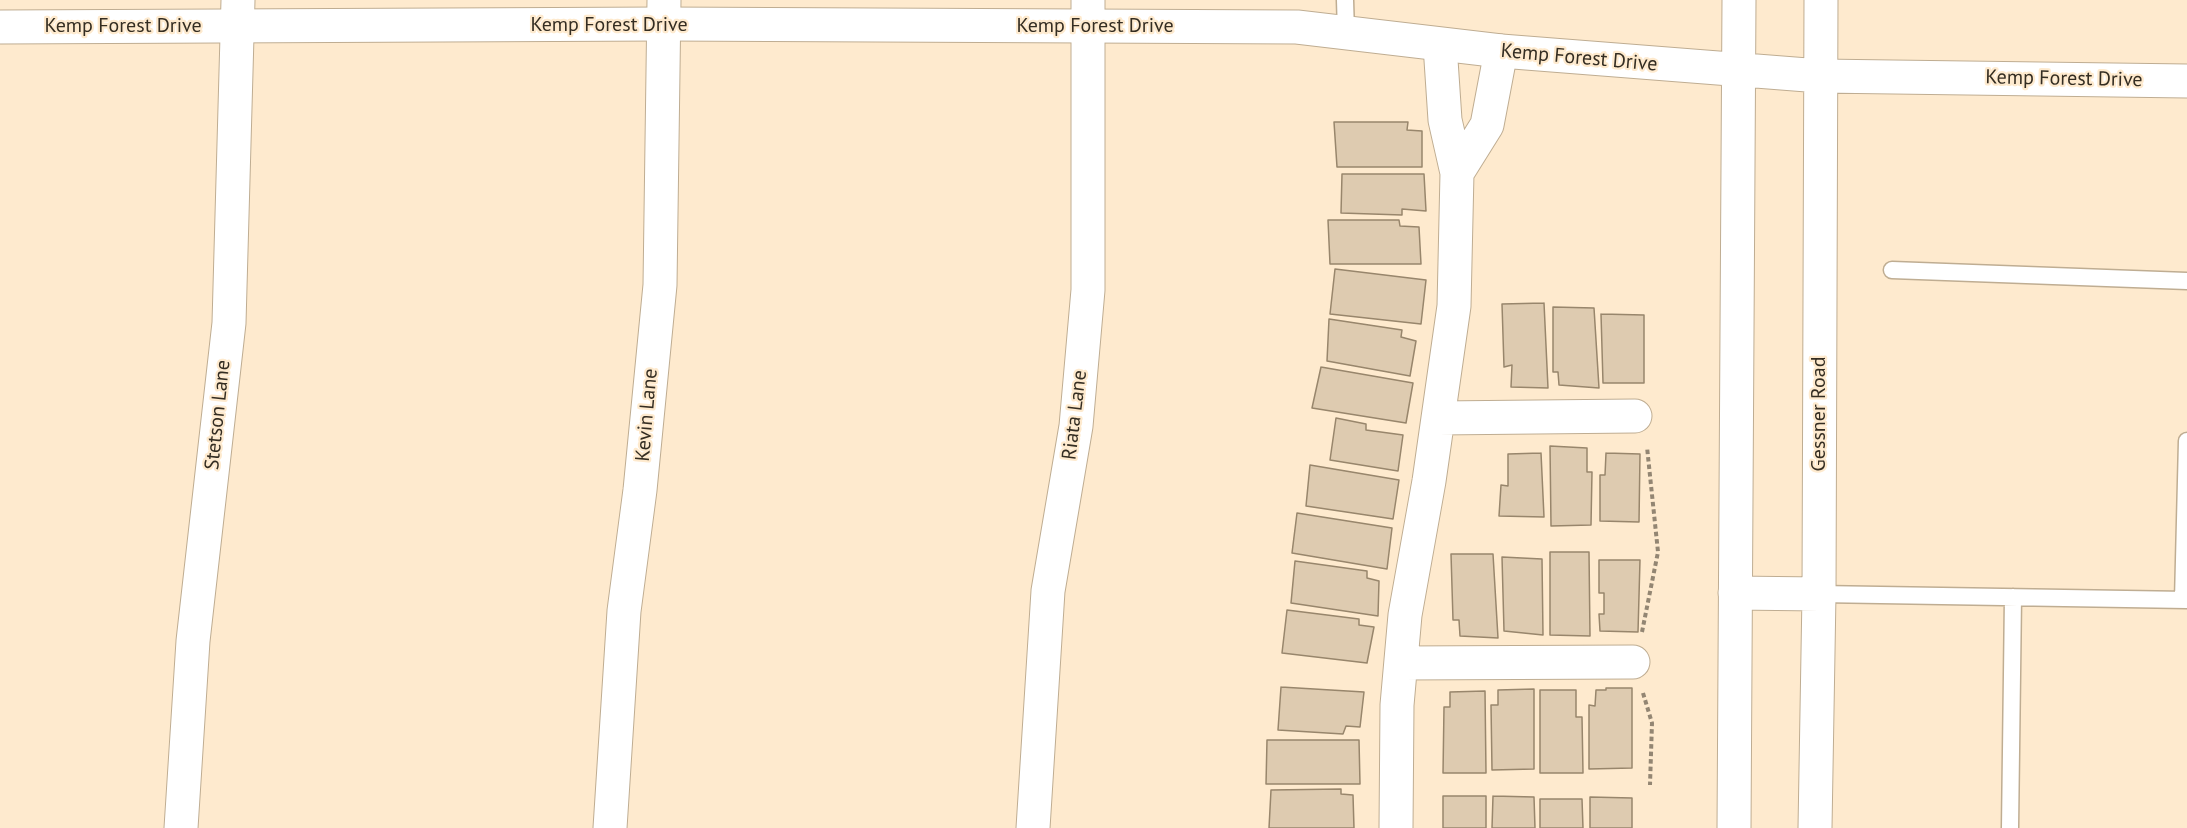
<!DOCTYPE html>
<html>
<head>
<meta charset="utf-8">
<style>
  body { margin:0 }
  canvas { display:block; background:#feeace }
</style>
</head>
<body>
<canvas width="2187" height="828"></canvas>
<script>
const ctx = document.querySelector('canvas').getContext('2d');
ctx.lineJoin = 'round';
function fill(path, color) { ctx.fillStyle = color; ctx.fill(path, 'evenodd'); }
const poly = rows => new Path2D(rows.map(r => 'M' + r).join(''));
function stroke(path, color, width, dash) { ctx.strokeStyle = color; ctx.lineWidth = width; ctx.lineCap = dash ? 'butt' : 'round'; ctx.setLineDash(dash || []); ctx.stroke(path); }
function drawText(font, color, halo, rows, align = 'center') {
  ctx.font = font + ' "PT Sans",sans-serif'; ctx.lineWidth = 4.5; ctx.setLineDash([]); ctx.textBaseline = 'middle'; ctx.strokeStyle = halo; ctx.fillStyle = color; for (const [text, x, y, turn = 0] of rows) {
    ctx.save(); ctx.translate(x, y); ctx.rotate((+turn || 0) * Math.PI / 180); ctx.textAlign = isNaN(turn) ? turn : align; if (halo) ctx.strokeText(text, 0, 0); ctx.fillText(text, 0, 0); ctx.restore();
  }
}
const building = poly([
  [1334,122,1408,122,1407,130,1422,131,1422,167,1337,167,1334,122],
  [1342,174,1424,174,1426,211,1402,209,1402,215,1341,213,1342,174],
  [1328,220,1399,220,1400,226,1419,227,1421,264,1330,264,1328,220],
  [1335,269,1426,280,1421,324,1330,314,1335,269],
  [1544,303,1548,388,1511,387,1512,365,1504,367,1502,304,1544,303],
  [1553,307,1594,308,1599,388,1559,385,1558,372,1553,372,1553,307],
  [1601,314,1644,315,1644,383,1603,383,1601,314],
  [1329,319,1402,330,1401,337,1416,341,1410,376,1327,361,1329,319],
  [1321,367,1413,383,1406,423,1312,408,1321,367],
  [1336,418,1366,424,1366,430,1403,435,1398,471,1330,460,1336,418],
  [1550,446,1587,448,1587,472,1592,472,1591,525,1551,526,1550,446],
  [1541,453,1544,517,1499,516,1501,485,1508,486,1508,454,1541,453],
  [1606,453,1640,454,1639,522,1600,521,1600,475,1605,475,1606,453],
  [1310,465,1399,480,1393,519,1306,506,1310,465],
  [1297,513,1392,528,1387,569,1292,553,1297,513],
  [1550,552,1589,552,1590,636,1550,635,1550,552],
  [1451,554,1493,554,1498,638,1460,636,1459,620,1453,620,1451,554],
  [1502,557,1542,559,1543,635,1504,631,1502,557],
  [1599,560,1640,560,1638,632,1600,631,1599,614,1604,614,1604,593,1599,593,1599,560],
  [1295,561,1367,571,1367,578,1379,581,1378,616,1291,603,1295,561],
  [1287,610,1359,619,1359,625,1374,627,1367,663,1282,653,1287,610],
  [1281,687,1364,692,1360,727,1346,726,1343,734,1278,730,1281,687],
  [1606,688,1632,688,1632,768,1589,769,1589,705,1595,706,1596,690,1606,690,1606,688],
  [1534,689,1534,769,1492,770,1491,705,1498,705,1498,690,1534,689],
  [1540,690,1576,690,1576,717,1582,717,1583,773,1540,773,1540,690],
  [1485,691,1486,773,1443,773,1444,707,1450,707,1450,692,1485,691],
  [1267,740,1359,740,1360,784,1266,784,1267,740],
  [1341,789,1341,794,1353,795,1354,828,1269,828,1271,790,1341,789],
  [1443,796,1486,796,1486,828,1443,828,1443,796],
  [1493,796,1534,797,1535,828,1492,828,1493,796],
  [1590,797,1632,798,1632,828,1590,828,1590,797],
  [1540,799,1582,799,1583,828,1540,828,1540,799]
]);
fill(building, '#decbb0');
stroke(building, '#98866c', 1.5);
const lane = poly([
  [1345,0,1346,33],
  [1892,270,2187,281],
  [1819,594,2187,600],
  [2183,600,2187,441],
  [2010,828,2013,597]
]);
const street = poly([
  [1440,45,1445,120,1457,173,1487,125,1501,51],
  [1438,418,1635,416],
  [1401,663,1633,662],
  [181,828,193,641,229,323,238,0],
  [610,828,624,611,640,490,660,285,664,0],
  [1033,828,1048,591,1076,426,1088,290,1088,0],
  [1396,828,1397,705,1405,615,1429,481,1454,306,1457,173]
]);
const secondary = poly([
  [0,27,664,24,1297,27,1501,51,1820,76,2187,81],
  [1735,593,1819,594],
  [1734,828,1739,0],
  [1815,828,1819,594,1821,0]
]);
stroke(lane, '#bfad92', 19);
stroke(street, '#bfad92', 35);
stroke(secondary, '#bfad92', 35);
stroke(poly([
  [1642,632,1658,552,1647,447],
  [1643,693,1652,723,1650,785]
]), '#938673', 4, [4.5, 3]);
stroke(lane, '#fff', 16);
stroke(street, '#fff', 33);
stroke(secondary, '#fff', 33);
drawText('20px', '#342d22', '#feeace', [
  ["Kemp Forest Drive",609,25],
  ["Kemp Forest Drive",123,26],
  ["Kemp Forest Drive",1095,26],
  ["Kemp Forest Drive",1579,58,5],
  ["Kemp Forest Drive",2064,79,1],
  ["Gessner Road",1819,414,-90],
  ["Stetson Lane",218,415,-84],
  ["Kevin Lane",647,415,-85],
  ["Riata Lane",1075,415,-83]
]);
</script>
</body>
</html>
